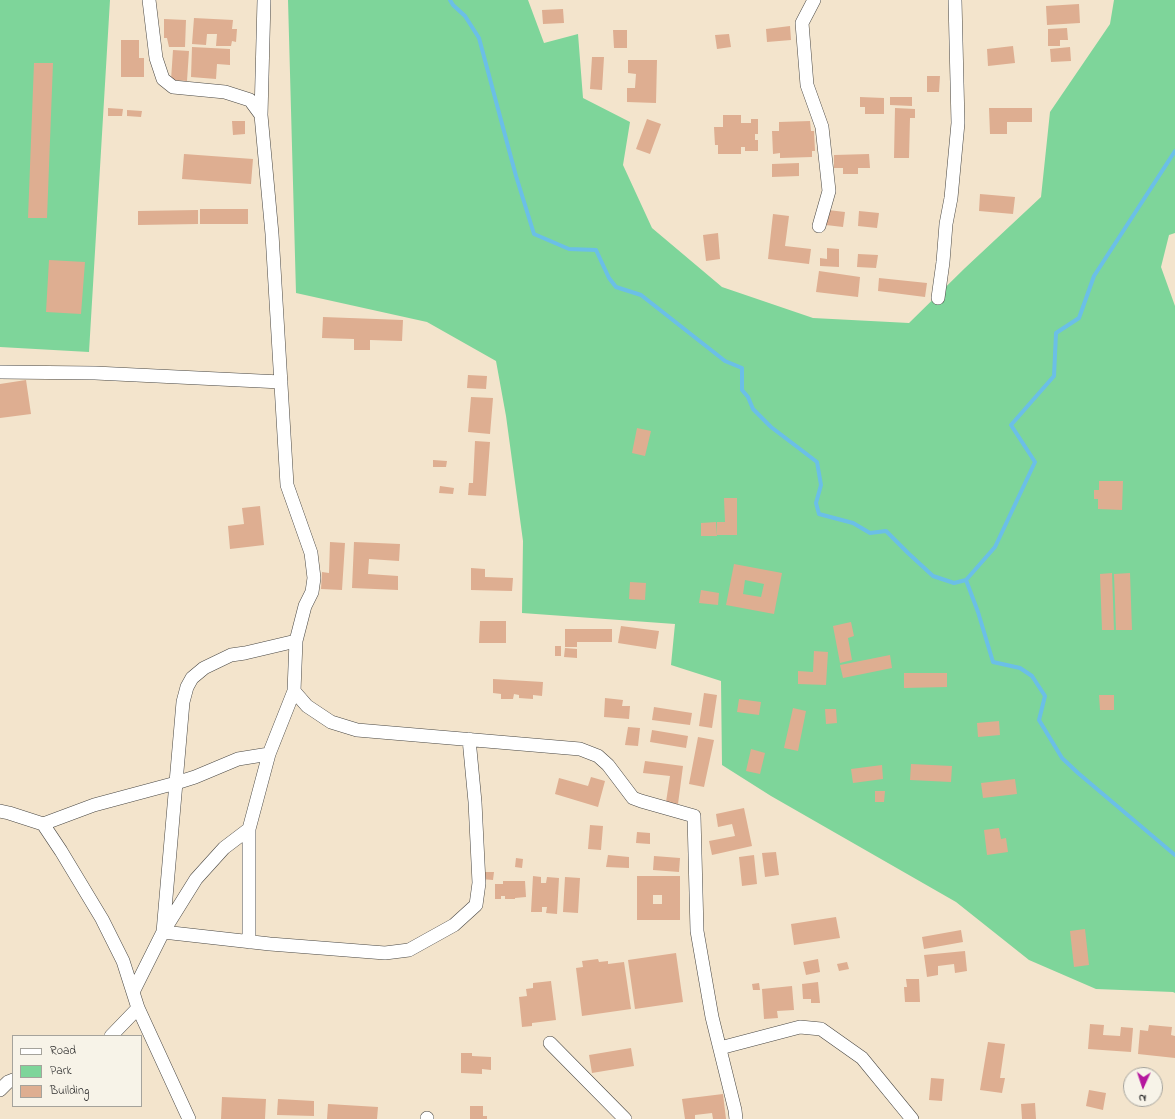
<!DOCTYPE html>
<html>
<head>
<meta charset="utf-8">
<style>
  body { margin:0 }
  #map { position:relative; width:1175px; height:1119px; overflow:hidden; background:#f3e4cc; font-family:"Indie Flower",sans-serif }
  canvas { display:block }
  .legend { position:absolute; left:12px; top:1035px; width:130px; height:72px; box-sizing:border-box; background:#f7f3e8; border:1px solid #a5a39c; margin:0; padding:5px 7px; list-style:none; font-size:12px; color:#2b2b2b }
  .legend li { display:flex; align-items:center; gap:8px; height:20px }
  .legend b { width:20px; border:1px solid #a5a39c }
  .north { position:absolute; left:1123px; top:1067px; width:40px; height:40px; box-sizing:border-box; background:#f7f3e8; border:1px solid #a5a39c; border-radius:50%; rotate:183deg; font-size:11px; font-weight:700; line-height:16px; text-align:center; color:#2b2b2b }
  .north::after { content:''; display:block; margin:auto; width:14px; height:18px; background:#b5179e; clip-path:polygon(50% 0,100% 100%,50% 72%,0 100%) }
</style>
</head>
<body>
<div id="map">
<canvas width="1175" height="1119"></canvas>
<ul class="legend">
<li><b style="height:5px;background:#fff"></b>Road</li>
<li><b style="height:11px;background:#7ed59a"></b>Park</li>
<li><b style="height:11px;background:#deae91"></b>Building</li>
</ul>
<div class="north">N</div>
</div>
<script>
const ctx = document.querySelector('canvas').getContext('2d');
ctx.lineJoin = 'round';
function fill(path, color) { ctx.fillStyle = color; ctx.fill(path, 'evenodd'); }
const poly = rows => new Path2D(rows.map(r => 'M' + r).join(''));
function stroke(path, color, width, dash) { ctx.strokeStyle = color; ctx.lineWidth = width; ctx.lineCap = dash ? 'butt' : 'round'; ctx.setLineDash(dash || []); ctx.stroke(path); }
fill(poly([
  [0,0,110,0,89,352,0,347],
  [288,0,528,0,544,43,578,34,583,98,630,122,623,165,652,228,722,287,813,318,909,323,965,268,1041,197,1050,112,1110,24,1114,0,1175,0,1175,233,1169,235,1161,267,1175,306,1175,993,1173,992,1096,989,1029,960,956,902,771,796,722,765,721,681,671,665,675,624,522,613,523,541,506,416,496,361,427,322,296,293]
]), '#7ed59a');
stroke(poly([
  [450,0,453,5,465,16,479,38,516,176,534,234,569,249,596,250,609,278,616,287,641,295,725,361,742,368,742,390,748,397,753,409,771,427,817,462,821,485,816,503,819,514,853,523,870,533,886,531,908,553,933,576,954,583,966,580],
  [1175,151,1094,276,1079,318,1056,333,1054,376,1011,425,1035,462,995,547,966,580,978,612,993,662,1020,668,1032,676,1045,696,1039,720,1062,758,1078,773,1175,855]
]), '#6bbfe7', 4);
fill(poly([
  [1079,4,1080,23,1047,25,1046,6],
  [563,9,564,23,543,24,542,10],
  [194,18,233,20,232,29,237,29,236,42,232,41,231,46,216,46,217,34,207,34,206,45,192,44],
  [164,19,186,20,185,47,169,47,167,38,164,38],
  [790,26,791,40,767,42,766,29],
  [1067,28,1068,40,1060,40,1060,46,1048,46,1048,29],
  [613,30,627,30,627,48,614,48],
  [729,34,731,47,717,49,715,35],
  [121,40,139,40,139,58,144,58,144,77,121,77],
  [1013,46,1015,63,988,66,987,49],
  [192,47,230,49,230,65,217,64,216,79,191,77],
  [1070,47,1071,61,1051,62,1050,49],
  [173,50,189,51,187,81,171,80],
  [592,57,604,57,602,90,590,89],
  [628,60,657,60,656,103,627,102,627,88,635,88,636,74,628,73],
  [34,63,53,63,47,218,28,218],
  [927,76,940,76,939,92,927,92],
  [860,97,884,98,884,114,865,114,865,107,860,107],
  [890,97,912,97,912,106,890,105],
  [108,108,123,109,122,116,108,116],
  [895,108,915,109,915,118,910,118,909,158,894,158],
  [989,108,1032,108,1032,122,1007,122,1007,134,990,134],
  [127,110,142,111,141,117,127,116],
  [723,115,741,115,741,123,751,123,751,119,758,119,758,134,755,134,755,140,758,140,758,151,745,151,745,147,741,147,741,154,718,154,718,145,715,145,714,127,723,127],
  [647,119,661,124,650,154,636,149],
  [232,121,245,121,245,134,233,135],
  [810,121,811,131,814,131,815,151,812,151,812,157,780,158,780,153,773,154,772,131,779,131,779,122],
  [184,154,253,159,251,184,182,179],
  [869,154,870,168,858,168,858,174,843,174,843,168,834,168,834,155],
  [799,163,799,176,772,177,772,164],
  [980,194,1015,197,1013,214,979,211],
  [200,209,248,209,248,224,200,224],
  [198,210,198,224,138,225,138,211],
  [828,210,845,212,843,227,826,225],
  [859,211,879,213,877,228,858,226],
  [773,214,789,216,785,246,811,249,809,264,768,259],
  [718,233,720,259,706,261,703,235],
  [827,248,839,249,839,267,820,266,820,258,827,259],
  [858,254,878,255,876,268,857,267],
  [49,260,85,262,81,314,46,312],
  [819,271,860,277,858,297,816,292],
  [879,278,927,283,925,297,878,291],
  [323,317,403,320,402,341,370,340,370,350,354,350,354,339,322,338],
  [468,375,487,376,486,389,467,388],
  [26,380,31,414,0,418,0,384],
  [471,397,493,398,490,434,468,432],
  [637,428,651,431,645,456,632,453],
  [475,441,490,442,486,496,468,495,469,483,473,483],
  [433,460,447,461,446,467,433,467],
  [1099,481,1123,481,1122,510,1098,509,1098,499,1094,499,1094,490,1099,490],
  [440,486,454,488,453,494,439,493],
  [724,498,737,498,737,535,717,535,717,522,725,522],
  [260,506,264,545,230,549,228,526,244,524,242,508],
  [716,522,717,536,701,536,701,523],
  [330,542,345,543,342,590,321,589,322,572,329,573],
  [354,542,400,544,399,561,369,559,368,574,398,576,398,590,352,588],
  [734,564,782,573,774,614,726,605],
  [745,580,764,584,761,597,743,594],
  [471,568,485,569,485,577,513,578,512,591,471,590],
  [1112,573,1114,630,1102,630,1100,574],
  [1130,573,1132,630,1116,630,1114,574],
  [630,582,646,583,645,600,629,599],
  [701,590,719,593,718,605,699,603],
  [480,621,506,621,506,643,479,643],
  [851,622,854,636,848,638,852,660,840,663,833,626],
  [621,626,659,631,656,649,618,643],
  [565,629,612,629,612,642,577,642,577,647,565,647],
  [555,646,561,646,561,656,555,656],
  [565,648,577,649,577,658,564,657],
  [814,651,828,652,826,685,798,684,798,671,813,672],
  [890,655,892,668,843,678,840,665],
  [904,673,947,673,947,687,904,688],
  [493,679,543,682,542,696,533,695,533,699,519,698,519,695,514,694,513,699,501,699,501,694,493,693],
  [704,693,717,695,712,728,699,726],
  [1099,695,1114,695,1114,710,1100,710],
  [605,698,623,700,622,706,630,706,629,719,604,717],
  [739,699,761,702,759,715,737,712],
  [654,707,692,713,690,725,652,720],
  [793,708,806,711,798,751,784,748],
  [825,709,836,709,837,723,826,724],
  [999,721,1000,735,978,737,977,723],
  [628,727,640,728,638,746,625,745],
  [652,730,688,736,686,748,650,742],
  [698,737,714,740,704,787,689,784],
  [751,749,765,753,760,774,746,771],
  [645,761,683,766,678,804,666,802,670,776,643,773],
  [911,764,952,766,951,782,910,780],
  [882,765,883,779,853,783,851,769],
  [591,777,605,781,598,807,555,794,559,778,588,786],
  [1015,779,1017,794,983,798,981,783],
  [875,791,885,791,884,802,875,802],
  [744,808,752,846,712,855,709,841,735,836,732,824,718,827,716,814],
  [590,825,603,826,601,850,588,849],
  [999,828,1001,839,1006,838,1008,852,987,855,984,830],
  [637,832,650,833,650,844,636,843],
  [776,852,779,875,765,877,762,853],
  [608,855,629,857,629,868,606,867],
  [754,855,757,884,742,886,739,857],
  [654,856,680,858,679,872,653,870],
  [516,858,523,859,522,868,515,867],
  [482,872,494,872,493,880,481,879],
  [533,876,541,877,541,883,546,883,547,877,559,878,557,914,546,913,547,907,542,907,542,912,531,912],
  [637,876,680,876,680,920,637,920],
  [653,895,662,895,662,904,653,904],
  [565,877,580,878,578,913,563,912],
  [503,881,525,881,526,897,515,898,515,899,505,899,505,896,501,896,501,899,495,899,495,884,503,884],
  [836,917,840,938,794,945,791,924],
  [1085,929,1089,965,1074,967,1070,931],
  [961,930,963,942,924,949,922,937],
  [965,951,967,971,955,973,954,964,938,966,938,975,927,977,924,955],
  [676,953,683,1002,635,1009,628,960],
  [598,959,599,962,608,961,608,964,624,962,631,1009,582,1016,576,968,583,967,582,961],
  [818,959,820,972,806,975,803,962],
  [847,962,849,969,839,971,837,964],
  [906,979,919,979,920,1002,905,1002,904,987,907,987],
  [551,981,556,1020,532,1023,532,1026,522,1027,519,997,527,996,526,989,533,988,533,983],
  [818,982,820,1003,811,1003,811,999,803,999,802,984],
  [759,983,760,990,753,990,752,984],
  [792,986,794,1010,777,1011,778,1018,764,1019,762,989],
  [1090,1024,1104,1025,1103,1035,1120,1036,1121,1027,1133,1028,1131,1052,1088,1049],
  [1149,1025,1172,1027,1171,1035,1175,1036,1175,1058,1138,1054,1140,1030,1148,1031],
  [988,1042,1005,1044,1000,1078,1005,1078,1002,1093,980,1090],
  [631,1048,634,1066,592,1073,589,1055],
  [461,1053,472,1053,472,1056,491,1057,491,1070,482,1069,482,1074,461,1073],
  [931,1078,944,1079,942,1101,929,1100],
  [1089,1090,1106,1093,1103,1110,1086,1106],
  [723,1094,726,1119,713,1119,712,1113,695,1115,695,1119,685,1119,682,1099],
  [222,1097,266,1099,265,1119,221,1119],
  [278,1099,314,1101,314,1116,277,1115],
  [1035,1103,1036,1119,1022,1119,1021,1104],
  [328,1104,378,1107,377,1119,327,1119],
  [470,1106,483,1106,483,1116,487,1116,487,1119,470,1119]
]), '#deae91');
const minor = poly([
  [149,0,156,58,163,79,173,87,225,92,250,100,261,115,272,234,287,485,311,553,314,578,312,592,305,606,296,641,294,691,269,754,249,829,249,942],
  [814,0,802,23,807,85,822,127,829,191,819,226],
  [261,115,264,0],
  [938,298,943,262,946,224,951,198,958,123,955,0],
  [0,372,95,373,281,382],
  [294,691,307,706,331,722,357,730,580,749,598,756,608,765,633,798,641,801,694,816,697,931,712,1017,735,1110,736,1119],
  [0,811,9,813,43,824,61,851,102,919,123,961,138,1008,189,1119],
  [43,824,94,805,176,783,195,777,238,759,269,754],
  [163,932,270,944,385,953,409,950,454,925,476,905,479,883,475,802,469,739],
  [163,932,183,702,187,687,192,678,204,668,231,655,245,653,296,641],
  [133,992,163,932,196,879,224,848,249,829],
  [111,1036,138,1008],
  [550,1043,625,1119],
  [720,1048,800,1027,821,1029,862,1058,912,1119],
  [0,1090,8,1082,13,1080],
  [427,1119,427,1118]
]);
stroke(minor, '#494743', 14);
stroke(minor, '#fff', 13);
</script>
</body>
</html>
